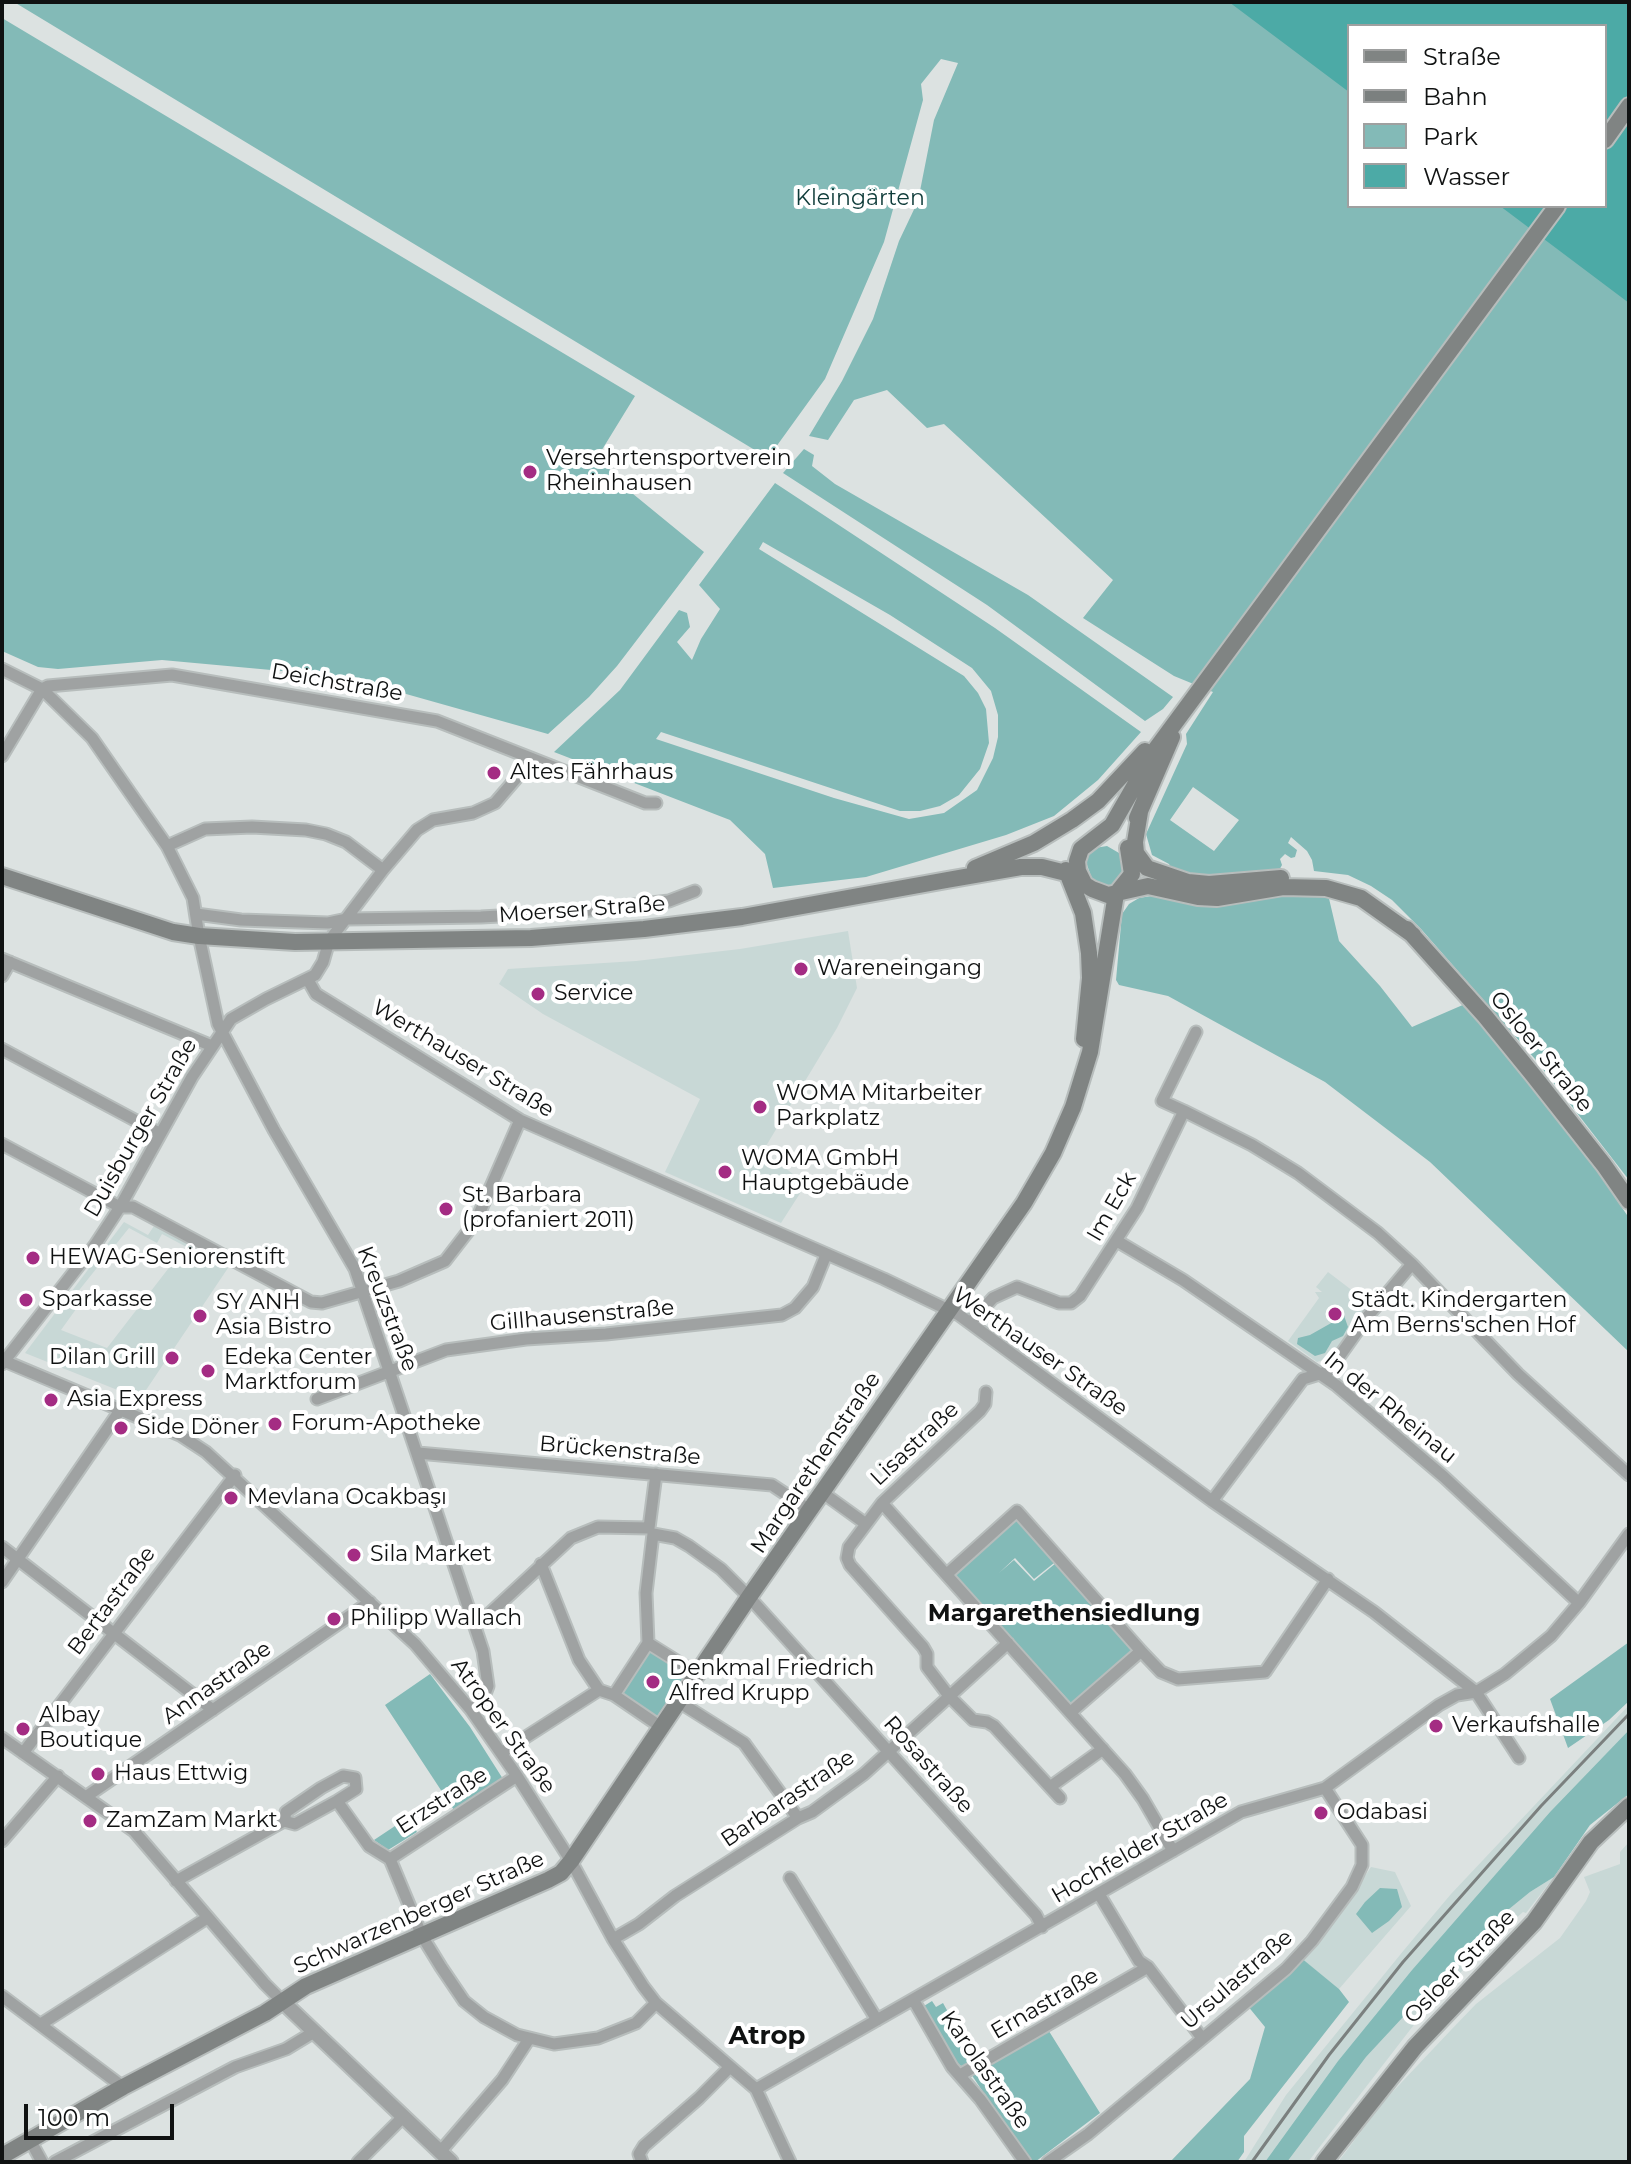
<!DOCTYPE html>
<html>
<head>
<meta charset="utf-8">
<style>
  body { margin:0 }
  #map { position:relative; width:1631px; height:2164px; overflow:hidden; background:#dce2e1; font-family:Montserrat,sans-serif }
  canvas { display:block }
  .frame { position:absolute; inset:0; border:4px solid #101212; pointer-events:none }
  .legend { position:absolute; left:1347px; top:24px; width:260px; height:184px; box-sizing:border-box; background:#fff; border:2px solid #9fa0a0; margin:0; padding:10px 14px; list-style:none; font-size:24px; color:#101212 }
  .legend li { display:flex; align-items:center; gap:16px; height:40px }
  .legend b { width:40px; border:2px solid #9fa0a0 }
  .scale { position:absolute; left:24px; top:2104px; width:150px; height:36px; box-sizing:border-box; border:4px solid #101212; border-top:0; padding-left:10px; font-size:24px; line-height:28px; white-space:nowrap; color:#101212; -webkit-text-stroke:6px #fff; paint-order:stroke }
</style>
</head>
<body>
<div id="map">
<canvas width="1631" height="2164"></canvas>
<div class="frame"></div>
<ul class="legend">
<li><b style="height:10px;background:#808483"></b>Straße</li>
<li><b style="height:10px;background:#7b807f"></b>Bahn</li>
<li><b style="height:22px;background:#83bab7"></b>Park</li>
<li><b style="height:22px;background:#4caaa6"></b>Wasser</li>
</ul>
<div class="scale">100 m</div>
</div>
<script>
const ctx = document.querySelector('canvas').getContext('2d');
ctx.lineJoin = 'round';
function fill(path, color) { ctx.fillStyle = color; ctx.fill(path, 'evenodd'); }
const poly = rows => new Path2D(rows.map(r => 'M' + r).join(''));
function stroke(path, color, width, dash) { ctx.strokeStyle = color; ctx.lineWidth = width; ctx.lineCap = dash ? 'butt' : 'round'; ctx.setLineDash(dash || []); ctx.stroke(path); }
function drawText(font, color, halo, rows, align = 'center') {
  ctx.font = font + ' Montserrat,sans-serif'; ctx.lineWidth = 8; ctx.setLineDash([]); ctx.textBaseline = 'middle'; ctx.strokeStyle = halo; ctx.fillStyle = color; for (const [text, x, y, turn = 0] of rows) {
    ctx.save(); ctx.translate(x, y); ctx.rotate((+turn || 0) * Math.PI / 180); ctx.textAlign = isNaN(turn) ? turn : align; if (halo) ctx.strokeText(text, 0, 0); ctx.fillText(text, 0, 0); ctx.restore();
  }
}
fill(poly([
  [848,931,857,988,837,1028,763,1151,806,1184,781,1223,665,1172,700,1099,543,1014,499,984,508,969,636,961,740,949],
  [124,1222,148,1235,154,1226,196,1248,192,1258,207,1266,212,1257,228,1268,140,1399,25,1353],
  [129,1228,157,1243,162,1234,194,1251,189,1262,178,1256,107,1348,61,1330,79,1305,72,1299],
  [1328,1272,1370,1304,1329,1358,1317,1362,1288,1341,1319,1298,1315,1292,1322,1292,1316,1287],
  [1629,1705,1629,1730,1550,1812,1412,1970,1338,2061,1265,2162,1244,2162,1286,2095,1404,1950,1451,1894],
  [1629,1842,1629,2162,1338,2162,1384,2101,1450,2031,1476,2004,1560,1938,1586,1901,1590,1892,1584,1877,1620,1864,1620,1852],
  [1371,1867,1395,1872,1411,1906,1339,1989,1303,1960,1339,1914],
  [1554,1877,1526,1913,1523,1912,1497,1935,1430,2004,1308,2162,1287,2162,1366,2057,1430,1988,1503,1914,1530,1892]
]), '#c8d8d6');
fill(poly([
  [14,2,1246,2,1349,81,1349,206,1515,206,1629,291,1629,1180,1535,1059,1421,929,1392,900,1371,886,1348,875,1314,871,1312,860,1307,851,1291,837,1288,843,1297,850,1295,857,1291,858,1285,854,1280,859,1282,865,1277,874,1259,877,1175,875,1169,864,1152,855,1146,834,1187,744,1186,734,1213,692,1174,676,1083,618,1113,580,944,424,927,428,887,390,854,400,828,440,809,436,842,381,873,319,899,241,918,201,934,120,958,63,941,59,921,84,923,100,884,242,825,379,768,458],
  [1193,787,1239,820,1214,851,1170,820],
  [2,18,635,396,600,453,616,480,704,552,617,666,589,697,548,734,399,692,293,672,162,660,58,669,38,667,2,651],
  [804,449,814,455,812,466,835,484,1028,595,1173,697,1163,709,1145,721,987,605,783,473],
  [775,483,995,628,1141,732,1098,780,1054,816,1006,835,866,877,773,888,765,854,730,820,554,752,620,690,679,610,687,613,690,627,677,642,692,660,701,639,720,609,699,585],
  [763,542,890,615,972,668,991,691,998,715,998,737,993,758,977,790,944,813,909,819,834,798,656,739,661,732,900,811,920,811,940,806,959,795,980,769,989,743,986,709,978,693,964,676,759,549],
  [1107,846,1119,853,1128,865,1116,885,1109,886,1092,879,1086,862,1089,854,1095,848],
  [1327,890,1339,941,1380,986,1412,1027,1465,1004,1529,1081,1596,1169,1629,1218,1629,1352,1430,1162,1325,1082,1168,996,1119,985,1116,980,1122,914,1129,904,1139,898,1164,894],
  [1337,1308,1342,1310,1348,1327,1343,1336,1332,1341,1325,1353,1315,1356,1297,1344,1298,1338,1310,1335,1333,1322,1330,1313],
  [1015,1518,1054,1563,1034,1579,1015,1558,999,1573,1014,1560,1034,1581,1056,1563,1135,1650,1072,1704,952,1573],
  [1629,1642,1629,1701,1609,1720,1568,1748,1550,1699],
  [649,1649,687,1672,656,1718,621,1692],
  [430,1674,470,1727,503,1779,454,1810,385,1705],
  [1629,1730,1629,1794,1590,1825,1554,1877,1530,1892,1503,1914,1430,1988,1366,2057,1287,2162,1265,2162,1338,2061,1412,1970,1550,1812],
  [407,1818,417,1832,388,1850,374,1840],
  [1380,1888,1397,1889,1402,1907,1389,1921,1372,1933,1356,1914,1365,1902],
  [1300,1957,1339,1989,1349,2002,1244,2136,1244,2152,1237,2162,1170,2162,1250,2079,1265,2027,1247,2005],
  [932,2001,936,2007,943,2003,975,2060,962,2066,958,2065,925,2011,924,2006],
  [1047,2028,1100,2113,1035,2162,1030,2162,971,2074]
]), '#83bab7');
fill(poly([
  [1229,2,1629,2,1629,303,1500,206,1605,206,1605,26,1349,26,1349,92]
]), '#4caaa6');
const minor = poly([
  [2,669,42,689,48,686,172,675,437,721,645,803,656,803],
  [2,756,42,689,92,738,167,846,193,898,198,930],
  [167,846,205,829,252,827,306,830,326,834,346,842,383,870],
  [196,914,241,920,328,923,347,919,481,917,572,912,669,901,695,891],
  [199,936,218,1024,274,1130,355,1269,363,1293,483,1651,488,1686,483,1699,471,1710],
  [2,959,212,1046],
  [2,976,10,962],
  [308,980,316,994,520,1120,884,1279,959,1315,1212,1501,1374,1612,1476,1692,1519,1758],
  [2,1049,159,1133],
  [1184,1111,1252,1145,1298,1173,1378,1233,1412,1264,1518,1374,1629,1475],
  [2,1144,120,1207,133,1207,311,1302,322,1303,399,1281,445,1261,476,1221,520,1120],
  [1117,1241,1183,1280,1336,1385,1444,1477,1579,1603],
  [970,1323,993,1298,1017,1287,1059,1303,1071,1303,1080,1296,1137,1208,1184,1111,1162,1101,1196,1032],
  [2,1360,180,1435,206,1452,415,1644,471,1710,517,1776,571,1861,613,1939,643,1986,656,2003,756,2089,790,2162],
  [2,1364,95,1245,120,1207,192,1077,231,1019,266,999,315,975,323,962,329,941,383,870,417,830,433,820,473,813,495,803,532,760],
  [986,1392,985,1404,980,1411,882,1503,849,1547,847,1558,850,1565,923,1647,927,1654,927,1667,949,1696,973,1720,987,1722,994,1726,1060,1798],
  [317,1399,446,1350,526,1339,606,1334,782,1315,795,1308,813,1287,826,1255],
  [418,1453,772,1485,811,1511],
  [823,1493,866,1524],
  [1212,1501,1303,1379,1329,1371,1368,1316,1412,1264],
  [882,1503,1125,1774,1143,1799,1173,1851],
  [649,1528,656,1474],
  [653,1534,675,1538,689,1546,721,1569,749,1597,1036,1915,1042,1927],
  [2,1547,213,1710],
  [541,1564,579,1660,599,1690],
  [947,1574,1017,1511,1141,1651,1161,1672,1178,1679,1265,1672,1328,1579],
  [2,1582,121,1409],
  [474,1621,489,1614,571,1538,598,1527,649,1528],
  [648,1643,646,1593,653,1534],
  [599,1690,614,1695,661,1727],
  [614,1695,648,1643,699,1675],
  [679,1702,744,1743,798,1818],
  [1071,1712,1141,1651],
  [2,1738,134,1831,265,1984,283,2002],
  [23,1753,235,1475],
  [501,1753,599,1690],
  [1050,1787,1103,1749],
  [87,1796,370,1602],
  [337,1801,369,1846,390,1859,422,1936,441,1967,464,2001,484,2017,517,2035,554,2044,598,2038,636,2023,656,2003],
  [2,1841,58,1776],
  [390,1859,517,1776],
  [790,1878,877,2020],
  [176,1881,284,1821,295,1824,337,1801,356,1789,355,1778,343,1776,321,1788,286,1812,284,1821],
  [1099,1894,1139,1961,1148,1967,1202,2038],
  [613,1939,639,1924,675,1896,798,1818,812,1812,864,1774,1008,1643],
  [2,1996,123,2087],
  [914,2001,952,2067,980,2099,1025,2162],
  [41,2024,207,1918],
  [960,2075,1148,1967],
  [756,2089,1241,1812,1325,1788,1439,1705,1457,1695,1476,1692,1505,1674,1551,1636,1579,1603,1629,1534],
  [30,2140,42,2162],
  [440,2152,502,2080,529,2039],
  [55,2162,235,2067,286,2049,314,2032],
  [358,2162,403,2117],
  [642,2162,639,2154,644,2146,699,2098,730,2067],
  [1048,2162,1088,2134,1286,1969,1312,1941,1352,1887,1362,1865,1362,1845,1325,1788]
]);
const tertiary = poly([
  [283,2002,451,2162]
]);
const secondary = poly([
  [1605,140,1629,106],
  [1140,812,1135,842,1136,853,1147,868,1188,882,1209,884,1281,878],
  [1137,818,1172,737],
  [975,868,1034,843,1072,820,1098,801,1145,751],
  [1066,870,1083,913,1089,953,1090,978,1084,1039],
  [2,876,173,932,199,936,295,942,531,938,644,929,742,917,947,880,1021,867,1042,867,1066,873,1092,889,1108,895,1148,886,1198,897,1217,898,1283,887,1326,888,1361,898,1413,935],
  [1084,883,1078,871,1077,861,1081,849,1112,825,1155,750,1557,206],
  [1116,894,1132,874,1128,848],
  [1407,929,1485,1016,1533,1075,1604,1165,1629,1201],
  [2,2156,123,2087,265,2013,306,1986,548,1880,561,1873,571,1861,749,1597,1024,1203,1053,1153,1073,1107,1090,1052,1116,894],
  [1324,2162,1415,2047,1534,1922,1591,1842,1629,1806]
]);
stroke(minor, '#b7bdbc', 15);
stroke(tertiary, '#b7bdbc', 18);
stroke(secondary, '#b7bdbc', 20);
stroke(minor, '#9fa2a2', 11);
stroke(tertiary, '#9fa2a2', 14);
stroke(secondary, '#808483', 16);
stroke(poly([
  [1252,2162,1329,2055,1403,1962,1541,1806,1629,1714]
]), '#7b807f', 3);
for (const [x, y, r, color] of [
  [530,472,8,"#a42c83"],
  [494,773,8,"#a42c83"],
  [801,969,8,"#a42c83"],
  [538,994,8,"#a42c83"],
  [760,1107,8,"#a42c83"],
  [725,1172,8,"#a42c83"],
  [446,1209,8,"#a42c83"],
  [33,1258,8,"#a42c83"],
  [26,1300,8,"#a42c83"],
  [1335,1314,8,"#a42c83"],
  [200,1316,8,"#a42c83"],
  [172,1358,8,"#a42c83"],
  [208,1371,8,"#a42c83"],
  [51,1400,8,"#a42c83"],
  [275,1424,8,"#a42c83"],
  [121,1428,8,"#a42c83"],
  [231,1498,8,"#a42c83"],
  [354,1555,8,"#a42c83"],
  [334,1619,8,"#a42c83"],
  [653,1682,8,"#a42c83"],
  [1436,1726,8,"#a42c83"],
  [23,1729,8,"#a42c83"],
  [98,1774,8,"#a42c83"],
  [1321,1813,8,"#a42c83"],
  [90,1821,8,"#a42c83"]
]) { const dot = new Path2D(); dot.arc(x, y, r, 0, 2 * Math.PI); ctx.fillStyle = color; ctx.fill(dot); stroke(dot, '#fff', 3); }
drawText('22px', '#0e3b39', '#fff', [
  ["Kleingärten",860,199]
]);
drawText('22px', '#101212', '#fff', [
  ["Versehrtensportverein",546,459],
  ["Rheinhausen",546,484],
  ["Altes Fährhaus",510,773],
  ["Wareneingang",817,969],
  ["Service",554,994],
  ["WOMA Mitarbeiter",776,1094],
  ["Parkplatz",776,1119],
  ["WOMA GmbH",741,1159],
  ["Hauptgebäude",741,1184],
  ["St. Barbara",462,1196],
  ["(profaniert 2011)",462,1221],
  ["HEWAG-Seniorenstift",49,1258],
  ["Sparkasse",42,1300],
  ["Städt. Kindergarten",1351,1301],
  ["Am Berns'schen Hof",1351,1326],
  ["SY ANH",216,1303],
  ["Asia Bistro",216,1328],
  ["Dilan Grill",156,1358,"right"],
  ["Edeka Center",224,1358],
  ["Marktforum",224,1383],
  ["Asia Express",67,1400],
  ["Forum-Apotheke",291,1424],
  ["Side Döner",137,1428],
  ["Mevlana Ocakbaşı",247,1498],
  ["Sila Market",370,1555],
  ["Philipp Wallach",350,1619],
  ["Denkmal Friedrich",669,1669],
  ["Alfred Krupp",669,1694],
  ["Albay",39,1716],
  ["Boutique",39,1741],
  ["Verkaufshalle",1452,1726],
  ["Haus Ettwig",114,1774],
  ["Odabasi",1337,1813],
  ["ZamZam Markt",106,1821]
], 'left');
drawText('22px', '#101212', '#fff', [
  ["Deichstraße",337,683,10],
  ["Moerser Straße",582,910,-4],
  ["Osloer Straße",1541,1052,51],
  ["Werthauser Straße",463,1059,31],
  ["Duisburger Straße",141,1128,-60],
  ["Im Eck",1112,1207,-60],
  ["Kreuzstraße",387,1309,69],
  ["Gillhausenstraße",582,1316,-5],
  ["Werthauser Straße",1040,1352,35],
  ["In der Rheinau",1390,1408,39],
  ["Lisastraße",915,1444,-43],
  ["Brückenstraße",620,1451,5],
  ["Margarethenstraße",816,1463,-56],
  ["Bertastraße",112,1601,-53],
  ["Annastraße",217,1683,-35],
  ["Atroper Straße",503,1726,54],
  ["Rosastraße",928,1765,48],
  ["Barbarastraße",788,1799,-34],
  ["Erzstraße",442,1801,-33],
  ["Hochfelder Straße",1140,1848,-30],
  ["Schwarzenberger Straße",419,1913,-24],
  ["Osloer Straße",1460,1967,-46],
  ["Ursulastraße",1237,1980,-41],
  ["Ernastraße",1045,2004,-30],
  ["Karolastraße",985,2070,55]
]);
drawText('bold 24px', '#101212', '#fff', [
  ["Margarethensiedlung",1064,1614]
]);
drawText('bold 26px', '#101212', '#fff', [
  ["Atrop",767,2036]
]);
</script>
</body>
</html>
